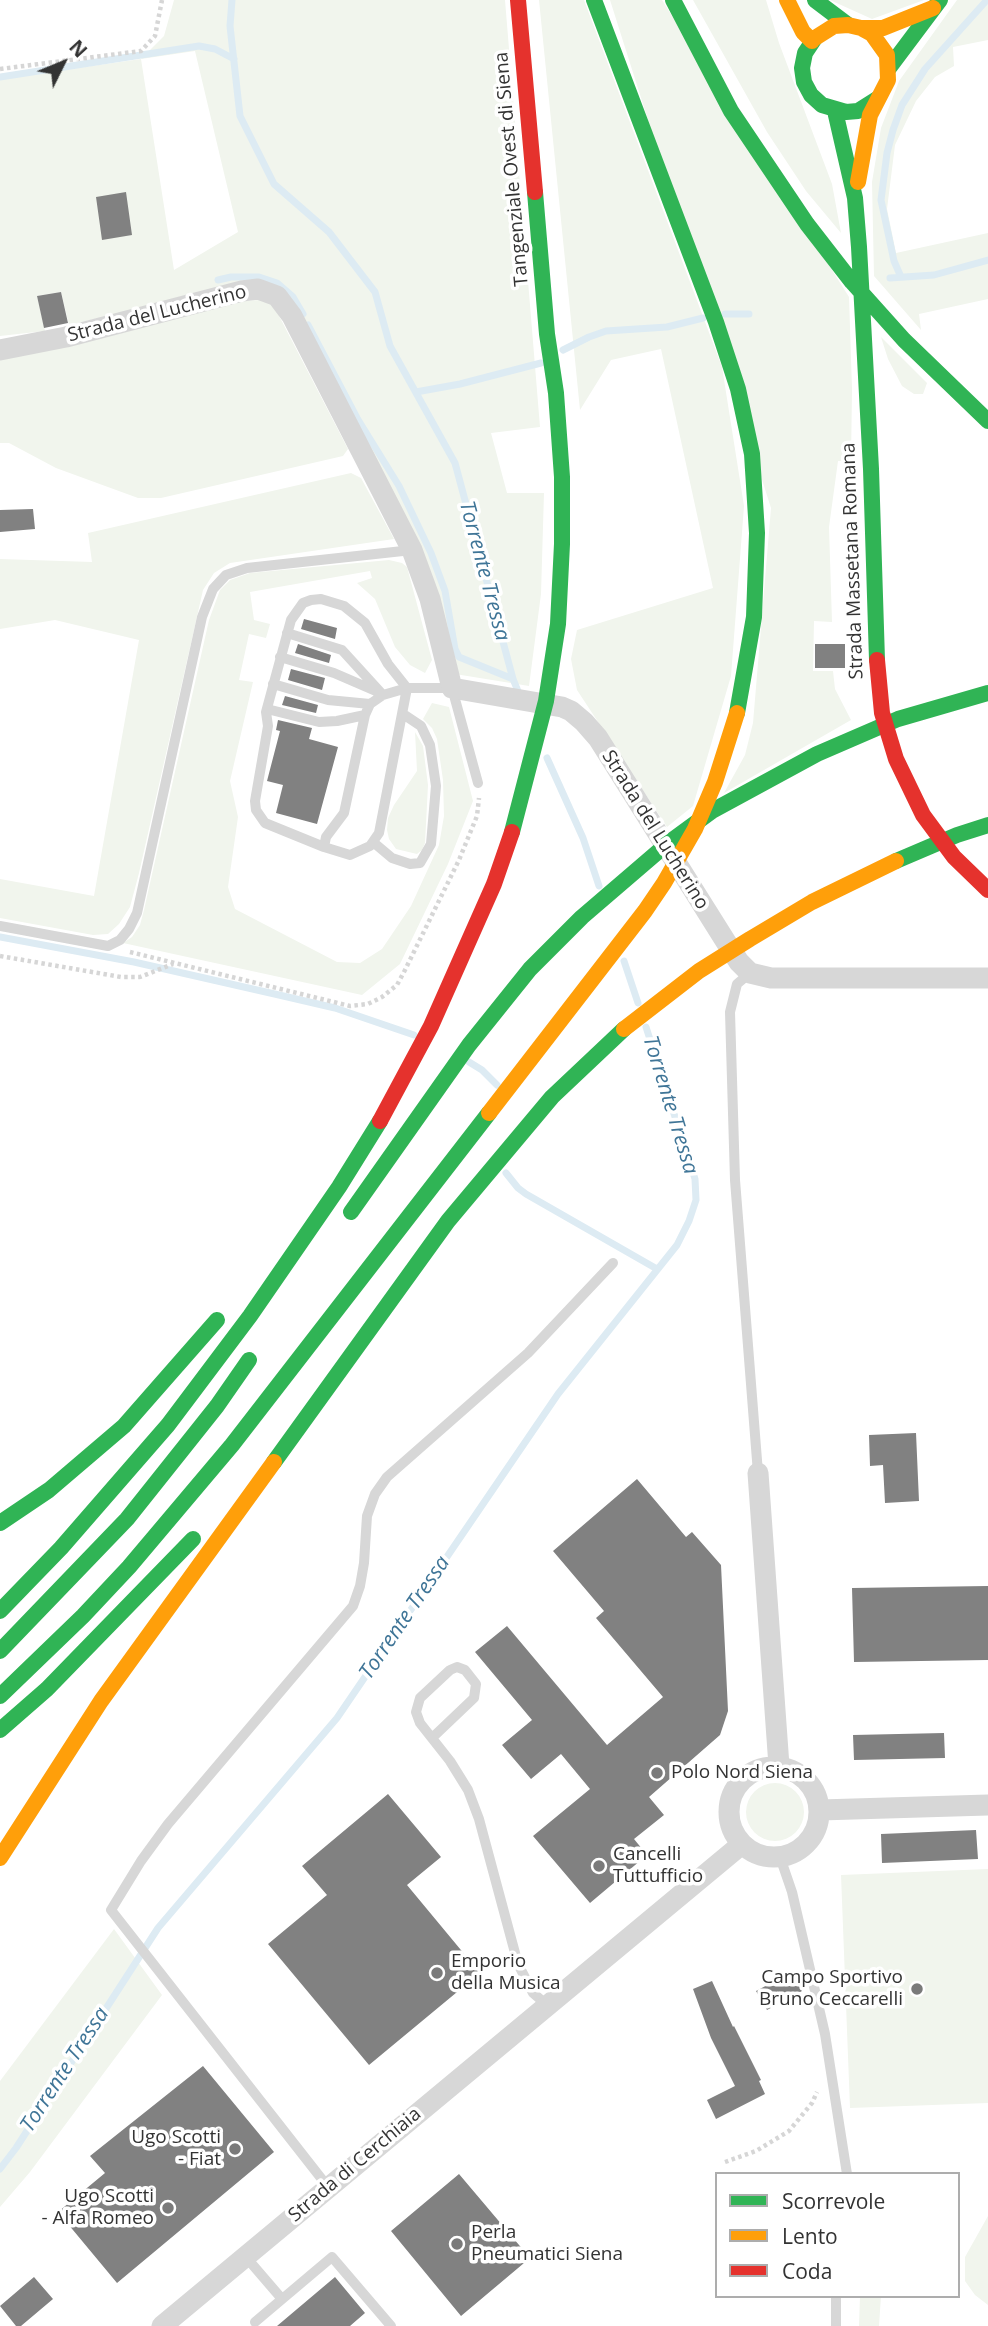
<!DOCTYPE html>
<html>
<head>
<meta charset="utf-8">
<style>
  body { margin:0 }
  #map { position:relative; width:988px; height:2326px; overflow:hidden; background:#fff; font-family:"Open Sans",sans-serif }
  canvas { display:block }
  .legend { position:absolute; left:715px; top:2172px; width:245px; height:126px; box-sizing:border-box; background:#fff; border:2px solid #adadad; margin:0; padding:9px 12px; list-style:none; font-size:21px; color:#333 }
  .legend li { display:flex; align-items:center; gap:14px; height:35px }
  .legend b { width:35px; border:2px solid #adadad }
  .north { position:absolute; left:28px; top:28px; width:70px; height:70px; -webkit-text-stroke:5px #fff; paint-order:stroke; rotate:47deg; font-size:19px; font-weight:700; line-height:28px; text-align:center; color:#333 }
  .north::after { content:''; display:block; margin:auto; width:24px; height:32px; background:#333; clip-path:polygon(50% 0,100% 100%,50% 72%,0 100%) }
</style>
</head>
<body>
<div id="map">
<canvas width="988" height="2326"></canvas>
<ul class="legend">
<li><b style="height:9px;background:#30b455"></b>Scorrevole</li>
<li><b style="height:9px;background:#ff9f0a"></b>Lento</li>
<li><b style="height:9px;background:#e5322d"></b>Coda</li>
</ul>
<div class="north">N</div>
</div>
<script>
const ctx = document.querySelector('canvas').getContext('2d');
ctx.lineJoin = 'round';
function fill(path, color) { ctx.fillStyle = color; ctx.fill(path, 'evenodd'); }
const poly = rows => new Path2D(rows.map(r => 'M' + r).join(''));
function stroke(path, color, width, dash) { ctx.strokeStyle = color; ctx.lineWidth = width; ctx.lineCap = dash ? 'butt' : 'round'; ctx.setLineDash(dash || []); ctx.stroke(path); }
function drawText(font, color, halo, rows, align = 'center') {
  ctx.font = font + ' "Open Sans",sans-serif'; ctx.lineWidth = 7; ctx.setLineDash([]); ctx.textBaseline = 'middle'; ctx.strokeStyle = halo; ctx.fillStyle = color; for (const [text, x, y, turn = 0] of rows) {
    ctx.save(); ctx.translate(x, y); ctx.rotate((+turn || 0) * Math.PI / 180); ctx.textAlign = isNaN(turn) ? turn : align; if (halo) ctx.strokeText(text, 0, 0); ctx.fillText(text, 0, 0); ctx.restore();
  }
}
fill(poly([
  [174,0,505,0,540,427,491,433,507,493,544,493,541,594,529,686,455,674,445,627,279,288,99,318,69,325,61,292,37,296,45,331,0,336,0,79,141,59,164,36],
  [195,51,238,232,174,270,141,59],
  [539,0,584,0,722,367,744,506,731,676,693,806,667,827,577,690,571,659,577,630,713,588,661,349,611,360,580,410],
  [610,0,662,0,849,297,852,389,851,461,838,461,829,527,832,622,814,621,813,671,833,671,835,689,851,720,724,793,745,755,753,723,771,508],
  [693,0,766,0,779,43,832,184,841,233,806,191,767,132],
  [830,0,924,0,872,19],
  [957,0,988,0,988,40,953,47,954,66,935,77,916,101,895,145,887,209,896,253,988,233,988,299,919,314,921,330,874,276,872,182,881,128,899,81],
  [262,300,270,303,276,310,348,449,343,456,161,498,138,498,56,468,9,443,0,443,0,357,235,301],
  [881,337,927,383,923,394,914,394,902,386,888,359],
  [351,473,361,478,394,539,230,563,214,573,203,590,139,873,130,907,119,924,108,934,93,935,0,918,0,879,94,896,139,640,55,620,0,629,0,559,92,562,88,533],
  [389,560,402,563,407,567,432,660,425,673,410,665,395,647,375,599,357,583,372,578,370,571,250,592,254,620,270,624,266,638,249,634,239,680,253,682,230,781,238,817,228,887,235,909,337,962,360,963,382,949,411,906,439,845,444,816,443,780,437,739,432,728,423,719,432,703,449,707,473,801,448,864,400,964,362,995,123,943,132,937,140,925,144,910,209,620,220,590,230,580,250,573],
  [415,732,423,746,428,785,425,843,422,850,417,854,396,849,389,839,387,830,388,818,394,805,417,771],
  '746 1812a29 29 0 1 1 58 0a29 29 0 1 1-58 0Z',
  [988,1869,988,2103,850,2108,841,1875],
  [114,1929,162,1995,30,2172,0,2207,0,2081],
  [988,2216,988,2305,975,2295,965,2281,965,2257],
  [860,2296,881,2296,879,2326,859,2326]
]), '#f1f5ed');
stroke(poly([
  [232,0,230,26,240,116,274,184,329,232,375,292,390,346,455,463,513,679,520,696],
  [0,77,199,46,215,49,234,59],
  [901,277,894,261,881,200,887,153,893,130,902,105,925,69,987,0],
  [890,278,934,275,988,260],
  [218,280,231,277,259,277,277,283,293,297,303,314],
  [725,314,749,314],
  [308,325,357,418,399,486,431,553,445,591,455,649,459,657,513,679],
  [563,350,589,337,606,331,667,327,703,318],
  [416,392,460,384,541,363],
  [547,758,583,838,599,886],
  [0,937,134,962,279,995,335,1008,414,1035],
  [624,961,638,1003],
  [469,1062,482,1070,497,1085],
  [506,1173,518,1188,526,1194,657,1269],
  [0,2169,16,2148,158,1928,337,1718,558,1394,677,1245,689,1221,696,1200,695,1179,646,1027]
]), '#ddebf3', 7);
fill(poly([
  [126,192,132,235,102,240,96,197],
  [61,292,68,323,44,328,37,296],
  [33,509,35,529,0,532,0,510],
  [304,619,337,628,335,639,301,629],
  [298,644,331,655,329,663,295,653],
  [815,644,845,644,845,668,815,668],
  [291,669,325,678,322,690,288,680],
  [285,696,318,705,316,713,282,705],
  [278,720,312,728,309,739,338,747,317,824,276,813,283,785,267,781,280,731,276,730],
  [916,1433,919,1501,885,1503,883,1465,870,1466,869,1435],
  [637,1479,686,1537,692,1532,721,1565,728,1711,720,1735,649,1797,664,1815,634,1839,647,1855,590,1903,533,1836,590,1789,561,1754,531,1779,502,1745,532,1720,475,1652,507,1626,607,1745,663,1697,596,1618,604,1611,553,1551],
  [988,1586,988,1660,854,1662,852,1588],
  [944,1733,945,1758,854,1760,853,1735],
  [388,1794,441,1857,407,1885,480,1973,369,2065,268,1944,327,1895,302,1866],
  [976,1830,978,1859,882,1863,881,1834],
  [792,1972,802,1991,767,2010,756,1991],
  [712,1981,733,2027,734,2026,761,2080,759,2081,765,2094,716,2119,707,2100,735,2086,711,2038,693,1989],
  [203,2066,274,2152,117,2283,58,2212,105,2173,90,2156],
  [459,2174,530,2258,461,2316,391,2231],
  [34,2277,53,2299,21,2326,16,2326,0,2306],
  [335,2277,365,2313,350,2326,277,2326]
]), '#818181');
stroke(poly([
  [0,69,141,51,155,36,162,0],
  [130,952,350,1006,368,1004,382,997,397,985,405,970,459,860,477,816,479,798],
  [0,956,121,977,140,977,173,964],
  [725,2162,756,2151,789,2131,812,2103,817,2092]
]), '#d6d6d6', 4.5, [3.5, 3.5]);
stroke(poly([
  [321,599,344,606,365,623,388,664,407,688,379,833,370,846,350,855,324,847,265,823,256,810,255,801,268,726,266,712,291,620,303,603,311,600,321,599],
  [287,633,342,650,383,695],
  [280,657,334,673,378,692],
  [273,684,328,700,370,704],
  [267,709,319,722,337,721,365,715],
  [373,842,392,858,410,864,420,863,431,844,436,786,430,745,421,726,403,714],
  [324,847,326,837,344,813,365,715,370,704,383,695,407,688,452,688,478,783],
  [0,926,108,946,120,940,129,929,137,913,202,617,213,589,226,575,247,568,412,550],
  [750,973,737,984,730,1012,735,1180,758,1473],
  [432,1738,474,1698,476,1684,465,1670,457,1667,450,1670,420,1698,416,1712,420,1723,450,1761,468,1790,479,1819,518,1964,533,1993,547,2005],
  [780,1857,792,1892,825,2034,847,2174],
  [328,2187,111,1910,141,1861,168,1824,353,1606,360,1586,364,1563,367,1516,375,1494,387,1477,528,1353,613,1263],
  [245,2256,282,2299],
  [836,2296,836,2326],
  [255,2322,332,2257,391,2326]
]), '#d7d7d7', 10);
stroke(poly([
  [0,350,66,337,242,291,258,289,277,296,292,316,412,550,430,599,452,688,562,707,571,711,584,722,598,738,726,942,739,962,750,973,771,978,988,978],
  [758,1473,779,1766],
  '729 1812a45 45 0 1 1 90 0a45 45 0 1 1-90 0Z',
  [820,1810,988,1805],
  [162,2326,742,1844]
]), '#d7d7d7', 21);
stroke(poly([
  [594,0,716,322,738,389,752,454,757,533,754,617,737,713],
  [673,0,731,111,807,224,852,282,904,340,988,421],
  [815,0,848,25],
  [815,38,805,53,802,68,804,82,811,95,822,105,846,112,858,111,877,99],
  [889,68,940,0],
  [835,111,855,198,859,247,871,469,877,660],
  [512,832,546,701,558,624,562,544,562,477,556,393,547,334,535,192],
  [896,861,957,835,988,825],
  [351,1212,469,1045,530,969,582,917,667,844,712,811,817,754,898,719,988,693],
  [274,1462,448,1221,552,1097,624,1029],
  [0,1523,49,1490,124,1426,217,1320],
  [0,1611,61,1548,168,1425,250,1316,339,1187,380,1121],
  [0,1651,127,1519,217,1406,249,1360],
  [0,1696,83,1616,129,1567,232,1445,489,1113],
  [0,1730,47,1689,193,1539]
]), '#30b455', 16);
stroke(poly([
  [787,0,803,32,812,41],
  [861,28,883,28,933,8],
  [815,38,834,26,848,25,861,28,872,34,887,55,888,80,870,115,858,182],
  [624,1029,699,971,750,939,812,902,896,861],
  [489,1113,645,911,664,883,695,829,715,782,737,713],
  [0,1858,101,1701,274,1462]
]), '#ff9f0a', 16);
stroke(poly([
  [518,0,535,192],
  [877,660,882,713,896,759,923,815,954,857,988,890],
  [380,1121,431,1026,494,884,512,832]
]), '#e5322d', 16);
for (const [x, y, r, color] of [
  [657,1773,7,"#7a7a7a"],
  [599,1866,7,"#7a7a7a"],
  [437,1973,7,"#7a7a7a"],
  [917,1989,7,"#7a7a7a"],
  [235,2149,7,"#7a7a7a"],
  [168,2208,7,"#7a7a7a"],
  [457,2244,7,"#7a7a7a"]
]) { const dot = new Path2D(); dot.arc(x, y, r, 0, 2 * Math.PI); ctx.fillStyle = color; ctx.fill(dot); stroke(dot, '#fff', 2.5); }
drawText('19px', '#333', '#fff', [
  ["Tangenziale Ovest di Siena",512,169,-95],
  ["Strada del Lucherino",157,314,-14],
  ["Strada Massetana Romana",853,561,-92],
  ["Strada del Lucherino",655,830,58],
  ["Strada di Cerchiaia",355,2165,-40]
]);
drawText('19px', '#333', '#fff', [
  ["Polo Nord Siena",671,1773],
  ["Cancelli",613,1855],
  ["Tuttufficio",613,1877],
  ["Emporio",451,1962],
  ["della Musica",451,1984],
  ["Campo Sportivo",903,1978,"right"],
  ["Bruno Ceccarelli",903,2000,"right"],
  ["Ugo Scotti",221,2138,"right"],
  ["- Fiat",221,2160,"right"],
  ["Ugo Scotti",154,2197,"right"],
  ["- Alfa Romeo",154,2219,"right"],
  ["Perla",471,2233],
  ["Pneumatici Siena",471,2255]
], 'left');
drawText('italic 21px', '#3f7597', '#fff', [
  ["Torrente Tressa",484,571,75],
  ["Torrente Tressa",670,1105,73],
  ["Torrente Tressa",405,1618,-56],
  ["Torrente Tressa",65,2070,-57]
]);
</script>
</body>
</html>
